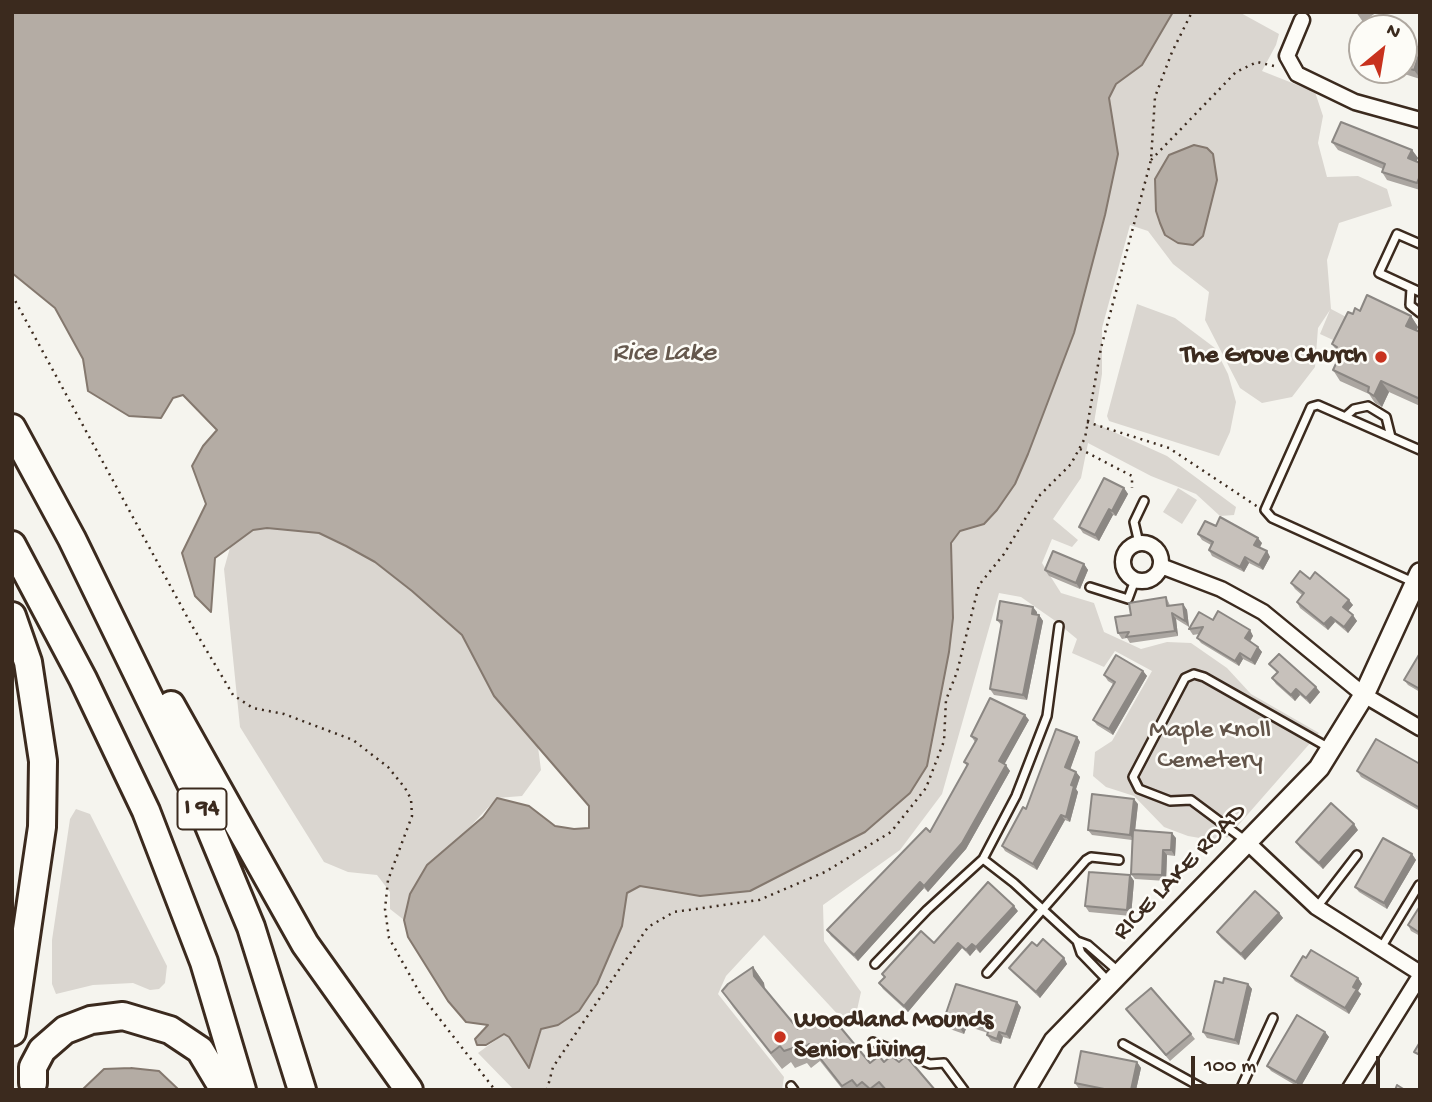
<!DOCTYPE html>
<html>
<head>
<meta charset="utf-8">
<style>
  body { margin:0 }
  #map { position:relative; width:1432px; height:1102px; overflow:hidden; background:#f5f4ee; font-family:"Gochi Hand",sans-serif }
  canvas { display:block }
  .frame { position:absolute; inset:0; border:14px solid #3b2a1e; pointer-events:none }
  .north { position:absolute; left:1348px; top:14px; width:70px; height:70px; box-sizing:border-box; background:#fdfcf7; border:2px solid #afa8a0; border-radius:50%; rotate:30deg; font-size:19px; font-weight:700; line-height:28px; text-align:center; color:#3b2a1e }
  .north::after { content:''; display:block; margin:auto; width:24px; height:32px; background:#c8321e; clip-path:polygon(50% 0,100% 100%,50% 72%,0 100%) }
  .scale { position:absolute; left:1191px; top:1056px; width:189px; height:32px; box-sizing:border-box; border:4px solid #3b2a1e; border-top:0; padding-left:9px; font-size:21px; line-height:24px; white-space:nowrap; color:#3b2a1e; -webkit-text-stroke:5px #fdfcf7; paint-order:stroke }
</style>
</head>
<body>
<div id="map">
<canvas width="1432" height="1102"></canvas>
<div class="frame"></div>
<div class="north">N</div>
<div class="scale">100 m</div>
</div>
<script>
const ctx = document.querySelector('canvas').getContext('2d');
ctx.lineJoin = 'round';
function fill(path, color) { ctx.fillStyle = color; ctx.fill(path, 'evenodd'); }
const poly = rows => new Path2D(rows.map(r => 'M' + r).join(''));
function stroke(path, color, width, dash) { ctx.strokeStyle = color; ctx.lineWidth = width; ctx.lineCap = dash ? 'butt' : 'round'; ctx.setLineDash(dash || []); ctx.stroke(path); }
function drawText(font, color, halo, rows, align = 'center') {
  ctx.font = font + ' "Gochi Hand",sans-serif'; ctx.lineWidth = 5; ctx.setLineDash([]); ctx.textBaseline = 'middle'; ctx.strokeStyle = halo; ctx.fillStyle = color; for (const [text, x, y, turn = 0] of rows) {
    ctx.save(); ctx.translate(x, y); ctx.rotate((+turn || 0) * Math.PI / 180); ctx.textAlign = isNaN(turn) ? turn : align; if (halo) ctx.strokeText(text, 0, 0); ctx.fillText(text, 0, 0); ctx.restore();
  }
}
fill(poly([
  [1172,12,1239,12,1279,34,1276,45,1262,71,1315,92,1323,116,1318,143,1327,177,1358,176,1387,189,1392,206,1339,223,1327,260,1331,309,1350,319,1344,345,1320,334,1330,310,1318,328,1315,367,1292,397,1262,403,1240,388,1205,320,1209,292,1173,264,1148,231,1130,225,1102,328,1102,374,1094,423,1167,456,1236,507,1234,515,1220,516,1196,494,1151,476,1088,443,1081,478,1053,519,1078,540,1072,547,1052,539,1042,563,1061,593,1094,603,1104,632,1141,649,1167,642,1191,643,1227,668,1251,694,1319,733,1227,838,1221,832,1217,841,1188,836,1164,827,1134,796,1106,787,1093,776,1095,752,1112,741,1152,671,1115,651,1104,667,1072,653,1077,639,1054,620,1021,597,999,593,942,794,900,850,823,905,824,941,861,992,855,1019,843,1020,764,935,726,976,718,994,784,1077,782,1090,514,1090,478,1053,504,1034,509,1037,529,1067,541,1029,558,1025,579,1011,597,984,622,926,626,893,640,886,700,896,750,891,910,793,927,766,949,652,953,618,951,543,960,531,984,524,997,510,1015,484,1028,454,1074,333,1105,215,1118,154,1109,98,1116,84,1142,65],
  [1194,145,1156,211,1155,179,1169,155],
  [1137,304,1175,318,1215,348,1228,374,1236,402,1230,432,1219,456,1109,421,1107,416],
  [1178,488,1197,500,1182,524,1163,512],
  [267,528,319,533,375,562,412,591,462,635,494,696,538,747,541,770,522,796,497,798,453,845,427,865,410,894,404,920,390,909,390,892,377,875,348,872,324,862,240,727,224,569,231,544,253,530],
  [76,809,90,814,167,966,165,983,159,989,150,990,133,983,93,985,56,994,52,984,52,940,70,819]
]), '#dad6d0');
const water = poly([
  [12,12,1173,12,1142,65,1116,84,1109,98,1118,154,1105,215,1074,333,1028,454,1015,484,997,510,984,524,960,531,951,543,953,618,949,652,927,766,910,793,865,832,750,891,700,896,640,886,627,893,622,926,597,984,579,1011,558,1025,541,1029,529,1068,509,1037,504,1034,486,1045,477,1045,475,1039,488,1025,466,1022,448,1001,408,937,404,920,410,894,427,865,483,817,497,798,529,806,555,826,574,829,589,828,589,806,494,696,462,635,412,591,375,562,346,546,319,533,267,528,253,530,215,558,211,612,195,596,182,553,206,504,192,466,203,446,217,430,183,395,173,398,161,418,129,416,88,391,83,359,55,308,12,273,12,12],
  [1194,145,1207,148,1213,154,1217,180,1203,236,1193,245,1178,243,1165,235,1160,223,1156,211,1155,179,1169,155,1194,145],
  [131,1068,159,1071,179,1090,82,1090,104,1069,131,1068]
]);
fill(water, '#b4aca4');
stroke(water, '#84786e', 2);
const lane = poly([
  [1420,244,1397,234,1379,273,1420,292],
  [1411,288,1410,305,1420,313],
  [1345,417,1354,409,1368,406,1386,417,1391,437],
  [1139,543,1134,522,1144,501],
  [1413,582,1272,518,1265,510,1311,407,1318,405,1420,450],
  [1090,587,1128,599,1135,580],
  [1246,841,1191,800,1170,801,1139,789,1133,777,1185,678,1194,674,1204,677,1331,749],
  [983,859,1016,796,1047,716,1059,626],
  [1317,907,1357,855],
  [1077,941,1081,953,1110,983],
  [1381,948,1419,885],
  [875,964,927,910,983,859,1014,883,1077,941,1088,945,1119,972],
  [987,973,1086,860,1091,857,1119,860],
  [873,1042,930,1064,944,1063,964,1090],
  [1123,1044,1206,1090],
  [791,1086,794,1090],
  [1240,1090,1273,1018]
]);
const street = poly([
  [1302,20,1287,56,1297,74,1355,102,1420,120],
  '1123 562a19 19 0 1 1 38 0a19 19 0 1 1-38 0Z',
  [1161,566,1221,589,1263,612,1364,695,1420,728],
  [1248,843,1316,907,1420,973],
  [1349,1090,1420,976]
]);
const secondary = poly([
  [1025,1090,1054,1041,1319,768,1364,695,1420,573]
]);
const highway = poly([
  [12,428,72,539,195,792,251,927,302,1090],
  [12,545,83,679,146,811,204,962,242,1090],
  [12,616,28,662,43,761,42,827,12,1032],
  [171,705,305,944,409,1090],
  [33,1083,33,1067,42,1050,65,1030,91,1020,123,1016,170,1030,200,1050,224,1090]
]);
stroke(lane, '#3b2a1e', 12);
stroke(street, '#3b2a1e', 19);
stroke(secondary, '#3b2a1e', 24);
stroke(highway, '#3b2a1e', 32);
stroke(poly([
  [1151,160,1236,72,1257,62,1278,67],
  [12,295,191,624,233,695,253,708,284,714,353,740,388,767,405,788,411,799,412,816,388,880,385,909,389,938,421,995,495,1090],
  [1087,422,1169,448,1258,507],
  [1080,449,1132,476,1132,488],
  [547,1090,553,1067,648,927,674,912,759,900,825,872,891,832,926,788,944,741,946,700,957,672,979,585,1004,554,1039,496,1071,464,1085,438,1101,348,1151,160,1155,97,1172,52,1192,12]
]), '#3b2a1e', 2.5, [2, 5]);
stroke(lane, '#fdfcf7', 7);
stroke(street, '#fdfcf7', 14);
stroke(secondary, '#fdfcf7', 19);
stroke(highway, '#fdfcf7', 26);
fill(poly([
  [1356,12,1377,12,1363,22],
  [1404,43,1420,48,1420,79,1392,70,1404,70],
  [1332,142,1412,150,1418,158,1416,162,1420,163,1420,190,1387,180,1382,172,1383,169,1338,150],
  [1360,311,1411,316,1418,327,1417,330,1420,332,1420,406,1389,392,1382,407,1375,403,1369,394,1340,381,1333,370,1339,358,1335,352,1336,350,1332,344,1353,314],
  [1124,488,1128,494,1116,516,1113,515,1099,541,1083,533,1079,527],
  [1216,526,1262,543,1260,548,1267,551,1270,557,1263,570,1249,563,1244,572,1212,556,1209,550,1211,545,1202,540,1198,534],
  [1084,564,1088,570,1080,589,1049,576,1045,570],
  [1310,579,1353,605,1348,611,1357,621,1348,633,1335,622,1328,630,1300,608,1297,602,1302,595,1295,589,1291,583],
  [1166,597,1169,603,1170,606,1183,604,1187,610,1189,627,1176,619,1178,636,1130,643,1127,638,1122,639,1118,633,1131,615],
  [1037,612,1037,615,1039,615,1043,621,1027,700,994,695,990,689,1001,625,997,620],
  [1213,620,1250,630,1253,636,1250,642,1258,647,1262,652,1255,665,1243,659,1239,666,1201,643,1197,638,1199,634,1193,635,1189,629],
  [1420,653,1420,692,1408,685,1404,680],
  [1269,664,1320,692,1310,704,1300,695,1295,701,1276,684,1272,678,1277,673],
  [1143,671,1147,676,1113,735,1097,725,1093,720,1113,684,1108,681,1104,675],
  [1029,720,1004,764,1010,771,966,849,928,892,924,888,858,961,831,936,827,930,930,832,967,766,964,762,975,742,971,736],
  [1077,737,1080,742,1070,769,1076,772,1080,777,1076,789,1078,792,1070,822,1065,820,1037,870,1005,851,1002,846],
  [1420,764,1420,811,1361,777,1357,771],
  [1138,804,1135,831,1176,838,1175,856,1167,855,1166,881,1135,879,1131,874,1132,840,1092,835,1088,830],
  [1358,830,1323,869,1300,848,1296,842],
  [1412,854,1416,860,1387,909,1359,892,1355,887],
  [1130,875,1134,881,1131,916,1089,912,1085,906],
  [1420,906,1420,936,1411,931,1408,925],
  [1018,911,980,953,976,949,970,956,962,948,908,1012,883,989,879,983,884,977,882,974,934,943],
  [1279,913,1283,918,1245,960,1221,938,1217,932],
  [1037,946,1064,958,1067,964,1040,998,1013,973,1009,968],
  [753,967,764,983,765,989,798,1029,813,1025,829,1027,870,1063,884,1062,935,1090,843,1090,820,1061,811,1068,807,1063,795,1068,791,1062,782,1069,733,1007,722,991],
  [1291,976,1358,978,1362,984,1358,991,1361,994,1349,1014,1295,981],
  [1223,983,1248,984,1252,989,1239,1045,1207,1038,1203,1032],
  [1021,1007,1010,1039,1003,1037,1001,1044,991,1041,987,1035,988,1033,967,1026,964,1034,947,1028,943,1022],
  [1126,1009,1191,1034,1195,1039,1170,1061],
  [1325,1032,1329,1037,1300,1088,1271,1071,1267,1066],
  [1137,1062,1141,1068,1136,1090,1084,1090,1079,1089,1075,1083]
]), '#aba6a1');
fill(poly([
  [1420,52,1420,78,1414,70],
  [1412,150,1418,158,1414,167,1408,158],
  [1411,316,1418,327,1414,337,1406,326],
  [1381,381,1389,392,1382,407,1374,396],
  [1124,488,1128,494,1116,516,1112,511],
  [1109,509,1113,515,1099,541,1095,535],
  [1258,538,1262,543,1258,550,1254,545],
  [1267,551,1270,557,1263,570,1259,565],
  [1245,557,1249,563,1244,572,1240,567],
  [1084,564,1088,570,1080,589,1076,583],
  [1349,600,1353,605,1347,612,1343,607],
  [1183,604,1187,610,1189,627,1185,621],
  [1033,607,1037,612,1036,619,1032,614],
  [1172,613,1176,619,1178,636,1175,631],
  [1039,615,1043,621,1027,700,1023,695],
  [1353,615,1357,621,1348,633,1344,627],
  [1331,617,1335,622,1328,630,1324,624],
  [1250,630,1253,636,1248,644,1245,638],
  [1258,647,1262,652,1255,665,1251,660],
  [1240,653,1243,659,1239,666,1235,661],
  [1143,671,1147,676,1113,735,1109,729],
  [1316,687,1320,692,1310,704,1306,698],
  [1296,689,1300,695,1295,701,1291,695],
  [1025,715,1029,720,1003,767,999,761],
  [1077,737,1080,742,1069,773,1065,767],
  [1006,765,1010,771,966,849,928,892,924,886],
  [1076,772,1080,777,1076,789,1078,792,1070,822,1066,817,1071,785],
  [1134,799,1138,804,1134,840,1130,835],
  [1061,815,1065,820,1037,870,1033,864],
  [1354,824,1358,830,1323,869,1319,863],
  [1172,833,1176,838,1175,856,1171,850],
  [1163,850,1167,855,1166,881,1162,875],
  [1412,854,1416,860,1387,909,1384,903],
  [1130,875,1134,881,1131,916,1127,910],
  [920,882,924,888,858,961,854,955],
  [1014,906,1018,911,980,953,976,947],
  [1279,913,1283,918,1245,960,1241,954],
  [958,943,962,948,908,1012,904,1006],
  [972,944,976,949,970,956,966,950],
  [1064,958,1067,964,1040,998,1036,992],
  [753,967,764,983,765,992,754,976],
  [1358,978,1362,984,1358,991,1361,994,1349,1014,1345,1008,1353,987],
  [1248,984,1252,989,1239,1045,1235,1040],
  [1017,1002,1021,1007,1010,1039,1006,1034],
  [963,1020,967,1026,964,1034,960,1028],
  [999,1032,1003,1037,1001,1044,997,1039],
  [1325,1032,1329,1037,1300,1088,1296,1082],
  [1137,1062,1141,1068,1136,1090,1131,1090]
]), '#8b8783');
const building = poly([
  [1404,43,1420,48,1420,52,1414,70,1404,67,1404,43],
  [1341,122,1412,150,1408,158,1420,163,1420,176,1417,183,1382,172,1385,164,1332,142,1341,122],
  [1367,295,1411,316,1406,326,1420,332,1420,399,1381,381,1374,396,1368,392,1369,387,1333,370,1340,355,1335,352,1337,347,1332,344,1348,312,1353,314,1355,308,1360,311,1367,295],
  [1104,478,1124,488,1112,511,1109,509,1095,535,1079,527,1104,478],
  [1220,517,1258,538,1254,545,1267,551,1259,565,1245,557,1240,567,1209,550,1213,542,1198,534,1205,521,1216,526,1220,517],
  [1053,551,1084,564,1076,583,1045,570,1053,551],
  [1300,571,1310,579,1315,572,1349,600,1343,607,1353,615,1344,627,1331,617,1324,624,1297,602,1304,593,1291,583,1300,571],
  [1166,597,1167,606,1183,604,1185,621,1172,613,1175,631,1126,637,1129,632,1118,633,1115,617,1131,615,1129,603,1166,597],
  [1000,601,1033,607,1032,614,1039,615,1023,695,990,689,1002,621,997,620,1000,601],
  [1218,611,1250,630,1245,638,1258,647,1251,660,1240,653,1235,661,1197,638,1203,627,1189,629,1199,612,1213,620,1218,611],
  [1420,653,1420,689,1404,680,1420,653],
  [1279,654,1316,687,1306,698,1296,689,1291,695,1272,678,1278,672,1269,664,1279,654],
  [1116,655,1143,671,1109,729,1093,720,1115,682,1104,675,1116,655],
  [990,698,1025,715,999,761,1006,765,962,843,924,886,920,882,854,955,827,930,926,828,930,832,968,764,964,762,977,739,971,736,990,698],
  [1056,729,1077,737,1065,767,1076,772,1071,785,1074,786,1066,817,1061,815,1033,864,1002,846,1023,807,1026,809,1056,729],
  [1376,739,1420,764,1420,808,1357,771,1376,739],
  [1092,794,1134,799,1130,835,1088,830,1092,794],
  [1331,803,1354,824,1319,863,1296,842,1331,803],
  [1133,830,1172,833,1171,850,1163,850,1162,875,1131,874,1133,830],
  [1383,838,1412,854,1384,903,1355,887,1383,838],
  [1089,872,1130,875,1127,910,1085,906,1089,872],
  [988,882,1014,906,976,947,972,944,966,950,958,943,904,1006,879,983,885,977,882,974,921,931,934,943,988,882],
  [1255,891,1279,913,1241,954,1217,932,1255,891],
  [1420,906,1420,933,1408,925,1420,906],
  [1043,939,1064,958,1036,992,1009,968,1032,942,1037,946,1043,939],
  [1311,950,1358,978,1353,987,1357,989,1345,1008,1291,976,1303,956,1306,958,1311,950],
  [753,967,754,976,798,1029,809,1020,813,1025,824,1020,829,1027,836,1022,870,1063,879,1056,884,1062,891,1056,899,1062,906,1056,935,1090,886,1090,879,1082,870,1089,862,1082,857,1086,852,1080,842,1086,809,1044,799,1052,796,1047,784,1051,780,1046,771,1053,722,991,728,984,753,967],
  [1224,978,1248,984,1235,1040,1203,1032,1215,981,1223,983,1224,978],
  [956,984,1017,1002,1006,1034,999,1032,997,1039,987,1035,989,1029,963,1020,960,1028,943,1022,956,984],
  [1151,988,1191,1034,1166,1055,1126,1009,1151,988],
  [1297,1015,1325,1032,1296,1082,1267,1066,1297,1015],
  [1420,1042,1420,1055,1414,1052,1420,1042],
  [1081,1051,1137,1062,1131,1090,1109,1090,1075,1083,1081,1051],
  [1397,1085,1405,1090,1395,1090,1397,1085]
]);
fill(building, '#c7c1bb');
stroke(building, '#8b8783', 2);
for (const [x, y, r, color] of [
  [1381,357,7,"#c8321e"],
  [780,1037,7,"#c8321e"]
]) { const dot = new Path2D(); dot.arc(x, y, r, 0, 2 * Math.PI); ctx.fillStyle = color; ctx.fill(dot); stroke(dot, '#fdfcf7', 2.5); }
for (const [x, y, w] of [
  [202,809,49]
]) { const box = new Path2D(); box.roundRect(x - w / 2, y - 20.5, w, 41, 5); ctx.fillStyle = '#fdfcf7'; ctx.fill(box); stroke(box, '#3b2a1e', 2); }
drawText('bold 24px', '#3b2a1e', null, [
  ["I 94",202,809]
]);
drawText('bold 26px', '#3b2a1e', '#fdfcf7', [
  ["The Grove Church",1367,357],
  ["Woodland Mounds",794,1022,"left"],
  ["Senior Living",794,1052,"left"]
], 'right');
drawText('26px', '#63554a', '#fdfcf7', [
  ["Maple Knoll",1210,732],
  ["Cemetery",1210,762]
]);
drawText('26px', '#3b2a1e', '#fdfcf7', [
  ["RICE LAKE ROAD",1181,873,-46]
]);
drawText('italic 28px', '#65584d', '#fdfcf7', [
  ["Rice Lake",664,355]
]);
</script>
</body>
</html>
